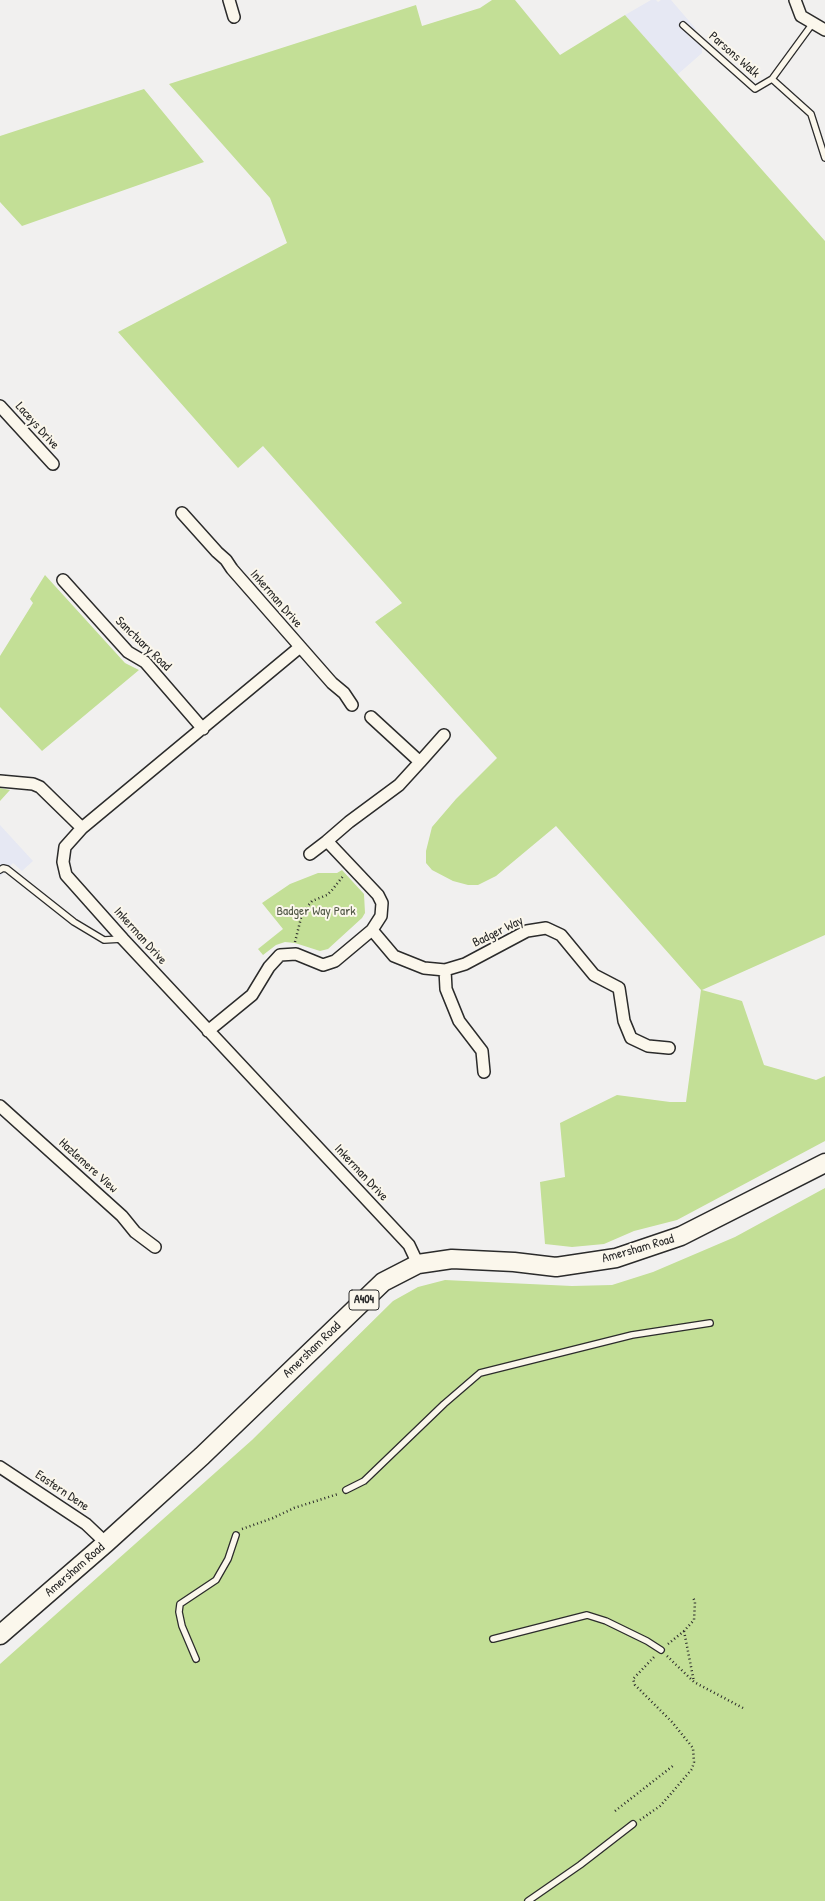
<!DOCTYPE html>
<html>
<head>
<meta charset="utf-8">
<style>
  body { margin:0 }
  canvas { display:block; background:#f1f0ef }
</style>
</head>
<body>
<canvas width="825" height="1901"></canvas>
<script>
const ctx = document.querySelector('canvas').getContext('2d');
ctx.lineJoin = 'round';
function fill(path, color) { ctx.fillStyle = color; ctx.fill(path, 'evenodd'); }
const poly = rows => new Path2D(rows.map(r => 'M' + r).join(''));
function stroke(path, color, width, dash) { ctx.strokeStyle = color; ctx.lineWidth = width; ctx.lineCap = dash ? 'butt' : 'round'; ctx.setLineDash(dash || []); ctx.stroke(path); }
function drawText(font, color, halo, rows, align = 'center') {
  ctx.font = font + ' "Patrick Hand",sans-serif'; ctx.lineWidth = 4; ctx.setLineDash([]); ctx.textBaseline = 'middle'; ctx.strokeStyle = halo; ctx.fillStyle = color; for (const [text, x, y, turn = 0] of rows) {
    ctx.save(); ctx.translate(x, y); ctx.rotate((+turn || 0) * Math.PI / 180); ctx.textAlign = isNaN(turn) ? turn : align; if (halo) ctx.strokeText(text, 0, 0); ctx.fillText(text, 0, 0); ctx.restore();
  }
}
fill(poly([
  [651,0,656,0,658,2,661,0,671,0,696,29,688,36,702,46,702,53,677,75,625,15],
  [0,825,33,861,22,871,13,863,0,877]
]), '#e6e8f3');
fill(poly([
  [492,0,515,0,560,55,625,15,825,241,825,935,702,990,742,1001,764,1065,816,1080,825,1076,825,1141,677,1220,634,1231,604,1244,572,1247,545,1244,540,1182,565,1177,560,1123,617,1095,670,1102,686,1102,701,990,556,826,496,876,478,885,468,885,453,881,432,870,426,863,426,851,432,827,456,799,497,758,375,622,402,603,263,446,238,468,118,332,287,243,270,198,169,84,416,5,422,26,480,8],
  [144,89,204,162,22,226,0,202,0,136],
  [45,575,125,663,139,670,42,751,0,707,0,656,33,603,30,599],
  [0,788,10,790,0,801],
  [342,870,364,894,365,913,362,918,328,949,320,951,295,943,285,942,276,945,263,955,258,949,283,929,262,903,290,884,318,873,337,873],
  [825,1188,825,1901,0,1901,0,1664,252,1440,393,1301,418,1287,445,1280,572,1286,612,1285,653,1272,735,1237]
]), '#c3df96');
const service = poly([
  [813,23,772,79,811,114,825,158],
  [683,25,755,89,772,79],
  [0,870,3,868,7,869,74,922,104,940,122,939],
  [346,1490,364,1481,444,1404,480,1373,632,1335,710,1323],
  [493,1639,587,1615,606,1621,647,1641,661,1650],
  [196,1659,182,1626,179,1612,180,1604,216,1580,228,1559,236,1535],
  [528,1901,580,1865,633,1824]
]);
const minor = poly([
  [229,0,234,17],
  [795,0,801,16,825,30],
  [0,406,53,464],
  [182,513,217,552,226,560,232,569,332,683,344,693,352,705],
  [63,580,128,652,145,662,203,729],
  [300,647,82,828,65,847,63,862,66,875,123,939,409,1245,418,1264],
  [420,762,444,735],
  [0,781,33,784,40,787,82,828],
  [310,854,327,841],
  [372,930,394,956,424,968,445,970,465,964,527,931,546,928,561,935,594,975,619,988,624,1021,631,1038,648,1046,669,1048],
  [445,970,446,989,459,1021,482,1051,484,1072],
  [208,1031,252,995,269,967,280,955,296,954,323,965,335,961,372,930,381,916,382,903,378,895,327,841,349,822,399,785,420,762,371,717],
  [0,1106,122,1216,135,1232,155,1247],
  [0,1467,86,1524,106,1543]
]);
const primary = poly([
  [0,1635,106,1543,202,1456,383,1282,418,1264,452,1259,514,1262,556,1267,616,1258,681,1236,825,1163]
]);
stroke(service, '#2b2b2b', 8);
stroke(minor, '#2b2b2b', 14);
stroke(primary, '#2b2b2b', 21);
stroke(poly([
  [295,942,301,918,307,907,312,901,327,895,332,890,344,875],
  [242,1529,273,1518,294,1508,338,1494],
  [684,1631,694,1682],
  [668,1644,684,1631,694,1620,695,1602,693,1597],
  [667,1656,694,1682,743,1708],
  [615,1811,674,1765],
  [640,1820,660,1806,669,1796,692,1769,694,1762,693,1748,672,1722,635,1685,633,1679,655,1656]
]), '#2b2b2b', 2.5, [1, 3]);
stroke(service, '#fbf7ec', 5.5);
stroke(minor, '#fbf7ec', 11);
stroke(primary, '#fbf7ec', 18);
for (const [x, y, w] of [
  [364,1300,30]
]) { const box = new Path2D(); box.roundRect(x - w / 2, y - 10, w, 20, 3); ctx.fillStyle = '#fbf7ec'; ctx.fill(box); stroke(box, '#2b2b2b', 1); }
drawText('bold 12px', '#2b2b2b', null, [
  ["A404",364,1300]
]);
drawText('13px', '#2b2b2b', '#fbf7ec', [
  ["Parsons Walk",734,55,41],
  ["Laceys Drive",37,426,48],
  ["Inkerman Drive",276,599,49],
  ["Sanctuary Road",143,644,44],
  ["Badger Way",498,932,-26],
  ["Inkerman Drive",140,936,48],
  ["Hazlemere View",88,1166,42],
  ["Inkerman Drive",361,1173,47],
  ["Amersham Road",638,1249,-16],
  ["Amersham Road",312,1350,-44],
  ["Eastern Dene",62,1491,34],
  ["Amersham Road",75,1570,-41]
]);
drawText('13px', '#515846', '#fbf7ec', [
  ["Badger Way Park",316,912]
]);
</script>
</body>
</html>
